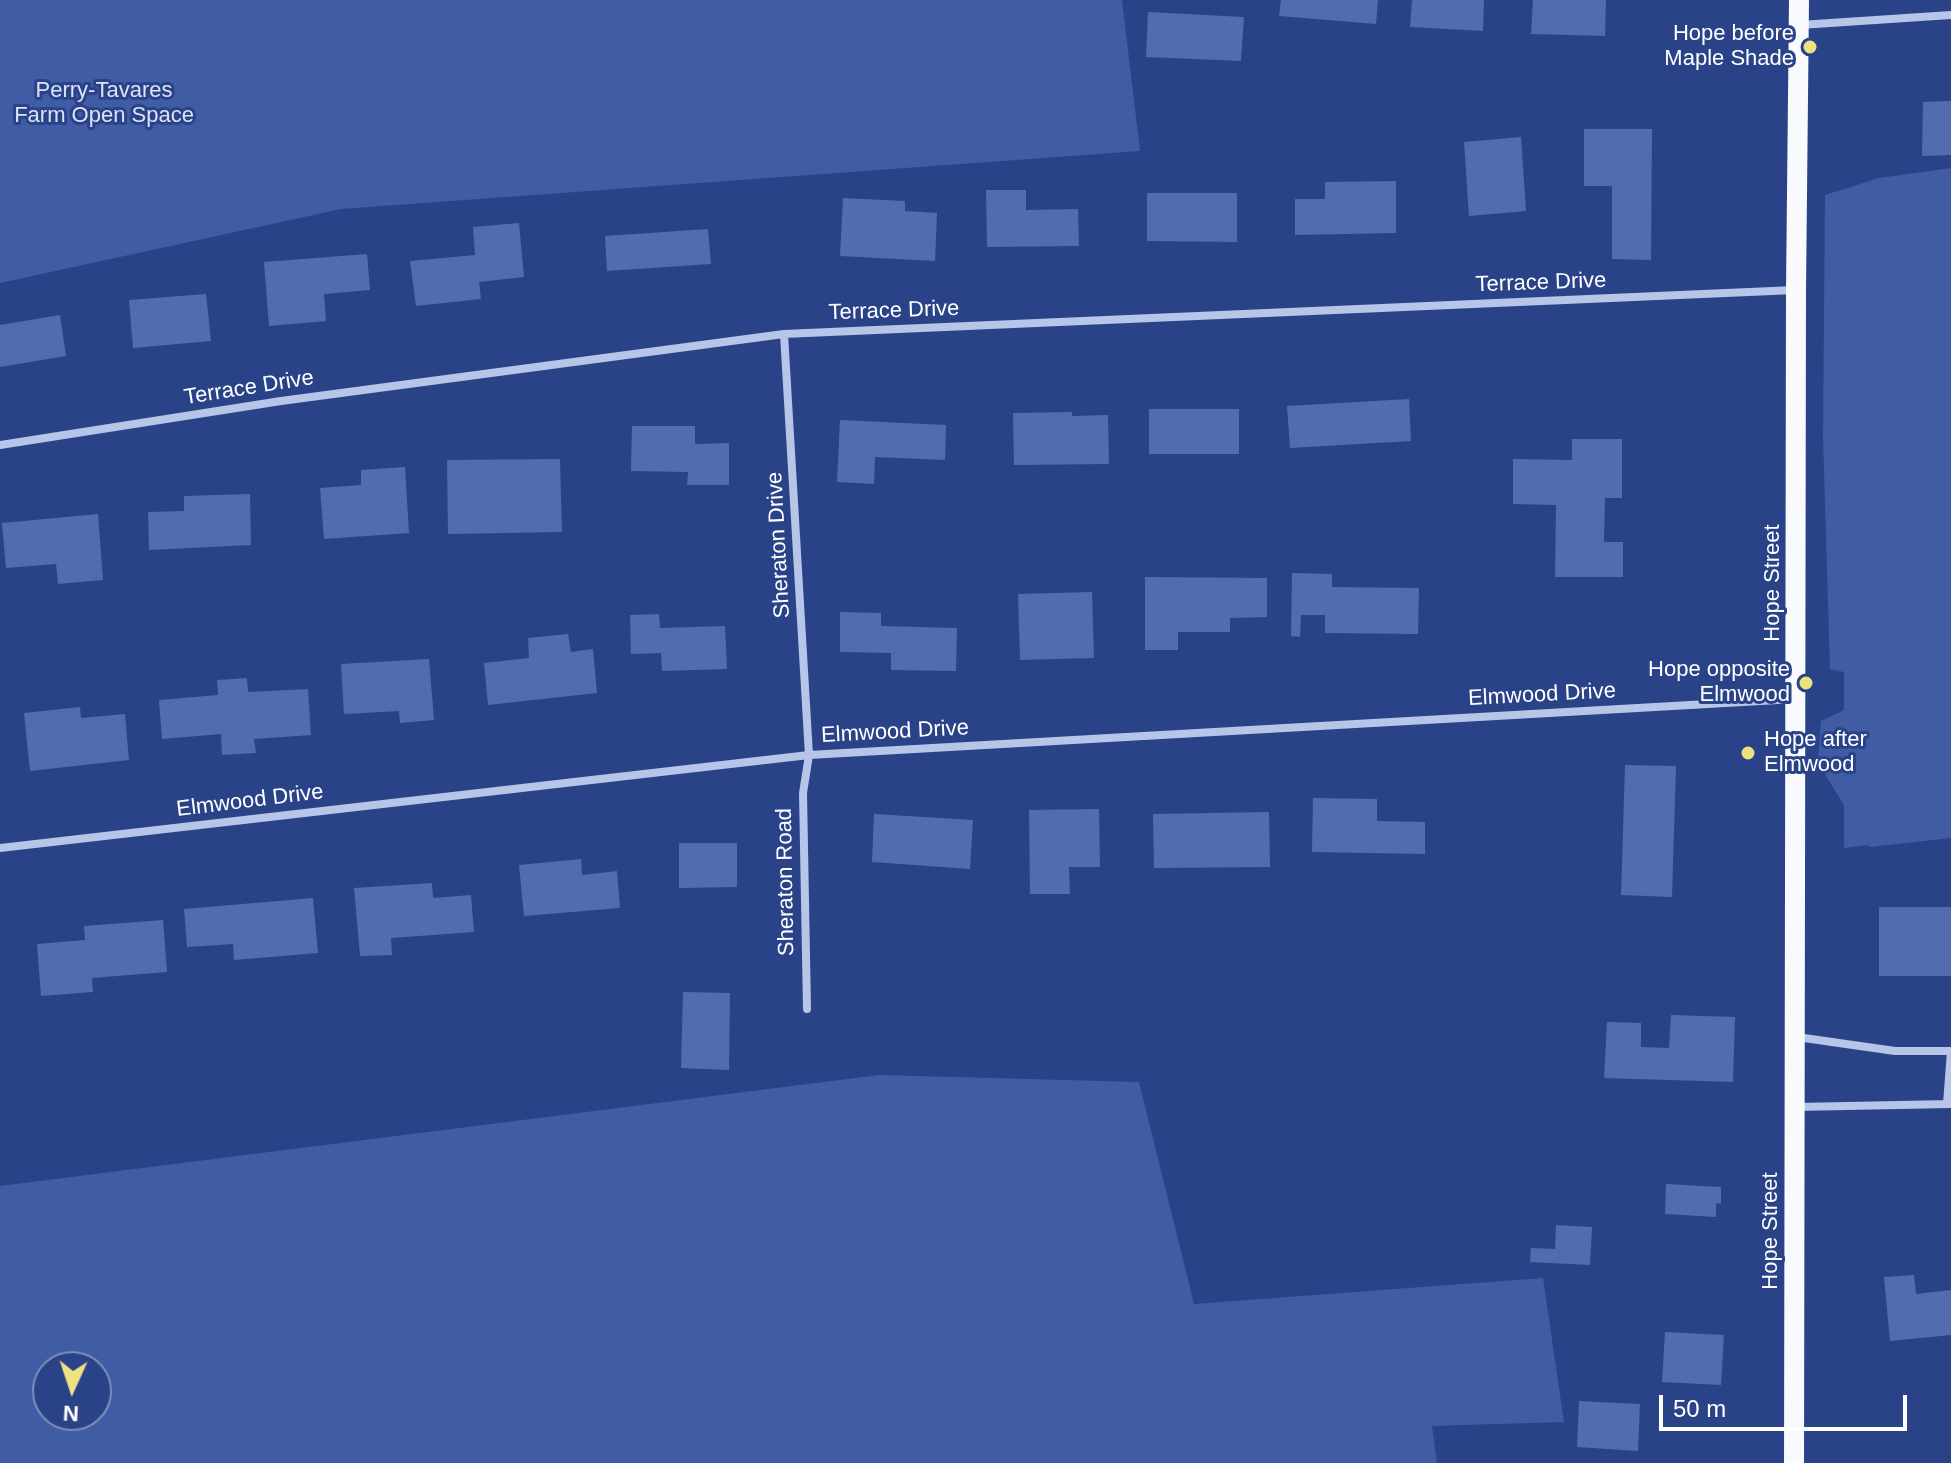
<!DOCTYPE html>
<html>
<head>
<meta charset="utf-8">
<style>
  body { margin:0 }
  #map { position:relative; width:1951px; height:1463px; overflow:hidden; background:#2a4388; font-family:Helvetica,sans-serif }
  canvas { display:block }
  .north { position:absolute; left:32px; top:1351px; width:80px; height:80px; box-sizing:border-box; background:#2a4388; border:2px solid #7f8eb8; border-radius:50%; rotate:183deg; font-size:22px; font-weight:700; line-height:32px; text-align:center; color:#fff }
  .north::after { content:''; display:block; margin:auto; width:28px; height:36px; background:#eee17f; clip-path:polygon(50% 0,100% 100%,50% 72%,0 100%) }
  .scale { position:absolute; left:1659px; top:1395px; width:248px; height:36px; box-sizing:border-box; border:4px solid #fff; border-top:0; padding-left:10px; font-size:24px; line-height:28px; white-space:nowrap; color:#fff; -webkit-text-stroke:6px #2a4388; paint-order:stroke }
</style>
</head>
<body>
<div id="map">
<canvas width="1951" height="1463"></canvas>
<div class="north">N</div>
<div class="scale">50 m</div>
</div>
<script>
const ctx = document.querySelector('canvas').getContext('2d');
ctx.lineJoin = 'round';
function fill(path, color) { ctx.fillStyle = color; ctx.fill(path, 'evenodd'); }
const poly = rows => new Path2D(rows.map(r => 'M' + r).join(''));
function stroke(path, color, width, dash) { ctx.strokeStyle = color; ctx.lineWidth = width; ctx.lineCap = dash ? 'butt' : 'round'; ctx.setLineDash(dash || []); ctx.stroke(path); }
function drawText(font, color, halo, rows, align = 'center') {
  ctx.font = font + ' Helvetica,sans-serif'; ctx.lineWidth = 6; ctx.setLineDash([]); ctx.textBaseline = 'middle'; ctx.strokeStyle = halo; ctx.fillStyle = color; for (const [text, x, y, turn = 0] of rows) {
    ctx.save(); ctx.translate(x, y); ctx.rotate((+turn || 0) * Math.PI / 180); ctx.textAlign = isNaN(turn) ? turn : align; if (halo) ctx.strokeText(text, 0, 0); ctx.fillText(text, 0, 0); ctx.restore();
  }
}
fill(poly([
  [0,0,1122,0,1140,151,341,209,0,283],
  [1951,168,1951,838,1870,847,1868,845,1844,848,1844,805,1818,763,1821,721,1844,710,1844,672,1830,669,1823,437,1825,195,1879,178],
  [879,1075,1139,1082,1194,1304,1543,1278,1564,1422,1432,1426,1437,1463,0,1463,0,1186],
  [48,1367,96,1367,96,1415,48,1415]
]), '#3f5ca4');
fill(poly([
  [1281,0,1378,0,1376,24,1279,16],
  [1412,0,1484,0,1483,31,1410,27],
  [1533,0,1606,0,1605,36,1531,34],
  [1148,12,1244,17,1241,61,1146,57],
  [1951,101,1951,155,1922,156,1923,102],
  [1584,129,1652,129,1651,260,1612,259,1612,186,1584,186],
  [1521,137,1526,211,1469,216,1464,142],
  [1396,181,1396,233,1295,235,1295,199,1325,199,1325,182],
  [986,190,1026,190,1026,210,1078,209,1079,246,987,247],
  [1147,193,1237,193,1237,242,1147,241],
  [843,198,905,201,905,211,937,213,935,261,840,256],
  [519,223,524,277,479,282,481,299,416,306,410,261,475,255,473,227],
  [708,229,711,264,607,271,605,236],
  [367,254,370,290,324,294,326,321,269,326,264,262],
  [206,294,211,341,133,348,129,300],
  [60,315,66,356,0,367,0,325],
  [1409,399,1411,441,1290,448,1287,406],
  [1149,409,1239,409,1239,454,1149,454],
  [1072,412,1072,416,1108,415,1109,464,1014,465,1013,413],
  [840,420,946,425,945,460,875,457,874,484,837,482],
  [632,426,695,426,695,444,729,443,729,485,687,485,688,472,631,471],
  [1572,439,1622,439,1622,498,1605,498,1604,542,1623,542,1623,577,1555,577,1556,505,1513,504,1513,459,1572,460],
  [560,459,562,532,448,534,447,460],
  [405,467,409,533,324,539,320,488,361,485,361,470],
  [250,494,251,545,149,550,148,512,184,511,184,496],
  [98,514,103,580,58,584,56,564,6,568,2,523],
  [1292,573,1332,574,1332,587,1419,588,1418,634,1325,633,1325,615,1301,615,1300,637,1291,636],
  [1145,577,1267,578,1267,617,1230,618,1230,632,1178,632,1178,650,1145,650],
  [1092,592,1094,658,1020,660,1018,594],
  [840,612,881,613,881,626,957,628,956,671,891,670,891,653,840,652],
  [659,614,660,628,725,626,727,669,662,671,661,653,631,654,630,615],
  [568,634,571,652,593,649,597,693,488,705,484,663,529,658,528,638],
  [429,659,434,720,400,723,399,711,344,714,341,664],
  [247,678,248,692,308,689,311,735,254,739,256,753,222,755,221,734,162,739,159,700,218,695,217,680],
  [80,707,81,718,125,714,129,760,30,771,24,713],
  [1625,765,1676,766,1672,897,1621,895],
  [1313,798,1377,799,1377,821,1425,822,1425,854,1312,852],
  [1099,809,1100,867,1069,867,1070,894,1030,894,1029,810],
  [1269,812,1270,867,1154,868,1153,814],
  [874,814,973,820,970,869,872,862],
  [679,843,737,843,737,887,679,888],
  [581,859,582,875,617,871,620,908,524,916,519,865],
  [432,883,433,898,471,895,474,932,391,938,392,955,360,956,354,888],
  [313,898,318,953,234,960,233,944,187,947,184,909],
  [1879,907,1951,907,1951,976,1879,976],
  [163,920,167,972,92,978,93,992,41,996,37,944,85,940,84,926],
  [683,992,730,993,729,1070,681,1068],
  [1671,1015,1735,1017,1733,1082,1604,1078,1607,1022,1641,1023,1641,1047,1669,1048],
  [1666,1184,1721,1187,1721,1204,1716,1203,1716,1217,1665,1214],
  [1556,1225,1592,1227,1590,1265,1530,1262,1531,1248,1555,1249],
  [1914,1275,1916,1294,1951,1290,1951,1335,1890,1341,1884,1277],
  [1665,1332,1724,1335,1721,1385,1662,1382],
  [1579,1401,1640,1404,1638,1451,1577,1447]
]), '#536caf');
stroke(poly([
  [1800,25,1951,15],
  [784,334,809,755,803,793,807,1009],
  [0,445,281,401,784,334,1795,290],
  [0,848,809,755,1796,699],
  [1797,1037,1895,1051,1951,1051],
  [1947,1104,1951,1051],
  [1795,1107,1951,1104]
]), '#b7c5e8', 8);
stroke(poly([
  [1794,1463,1796,290,1799,0]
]), '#f9fafe', 20);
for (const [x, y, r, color] of [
  [1810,47,8,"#eee17f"],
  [1806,683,8,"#eee17f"],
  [1748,753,8,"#eee17f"]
]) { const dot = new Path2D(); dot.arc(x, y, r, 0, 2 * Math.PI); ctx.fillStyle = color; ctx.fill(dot); stroke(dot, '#2a4388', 3); }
drawText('22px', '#fff', '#2a4388', [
  ["Hope before",1794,34],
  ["Maple Shade",1794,59],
  ["Hope opposite",1790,670],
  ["Elmwood",1790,695],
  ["Hope after",1764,740,"left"],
  ["Elmwood",1764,765,"left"]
], 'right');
drawText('22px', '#dbe3f7', '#2a4388', [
  ["Perry-Tavares",104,91],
  ["Farm Open Space",104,116]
]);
drawText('22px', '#fff', '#2a4388', [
  ["Terrace Drive",1541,283,-2],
  ["Terrace Drive",894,311,-2],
  ["Terrace Drive",249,388,-9],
  ["Sheraton Drive",779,545,-93],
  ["Hope Street",1773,583,-90],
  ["Elmwood Drive",1542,695,-3],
  ["Elmwood Drive",895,732,-3],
  ["Elmwood Drive",250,801,-7],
  ["Sheraton Road",786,882,-91],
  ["Hope Street",1771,1231,-90]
]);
</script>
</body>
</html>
